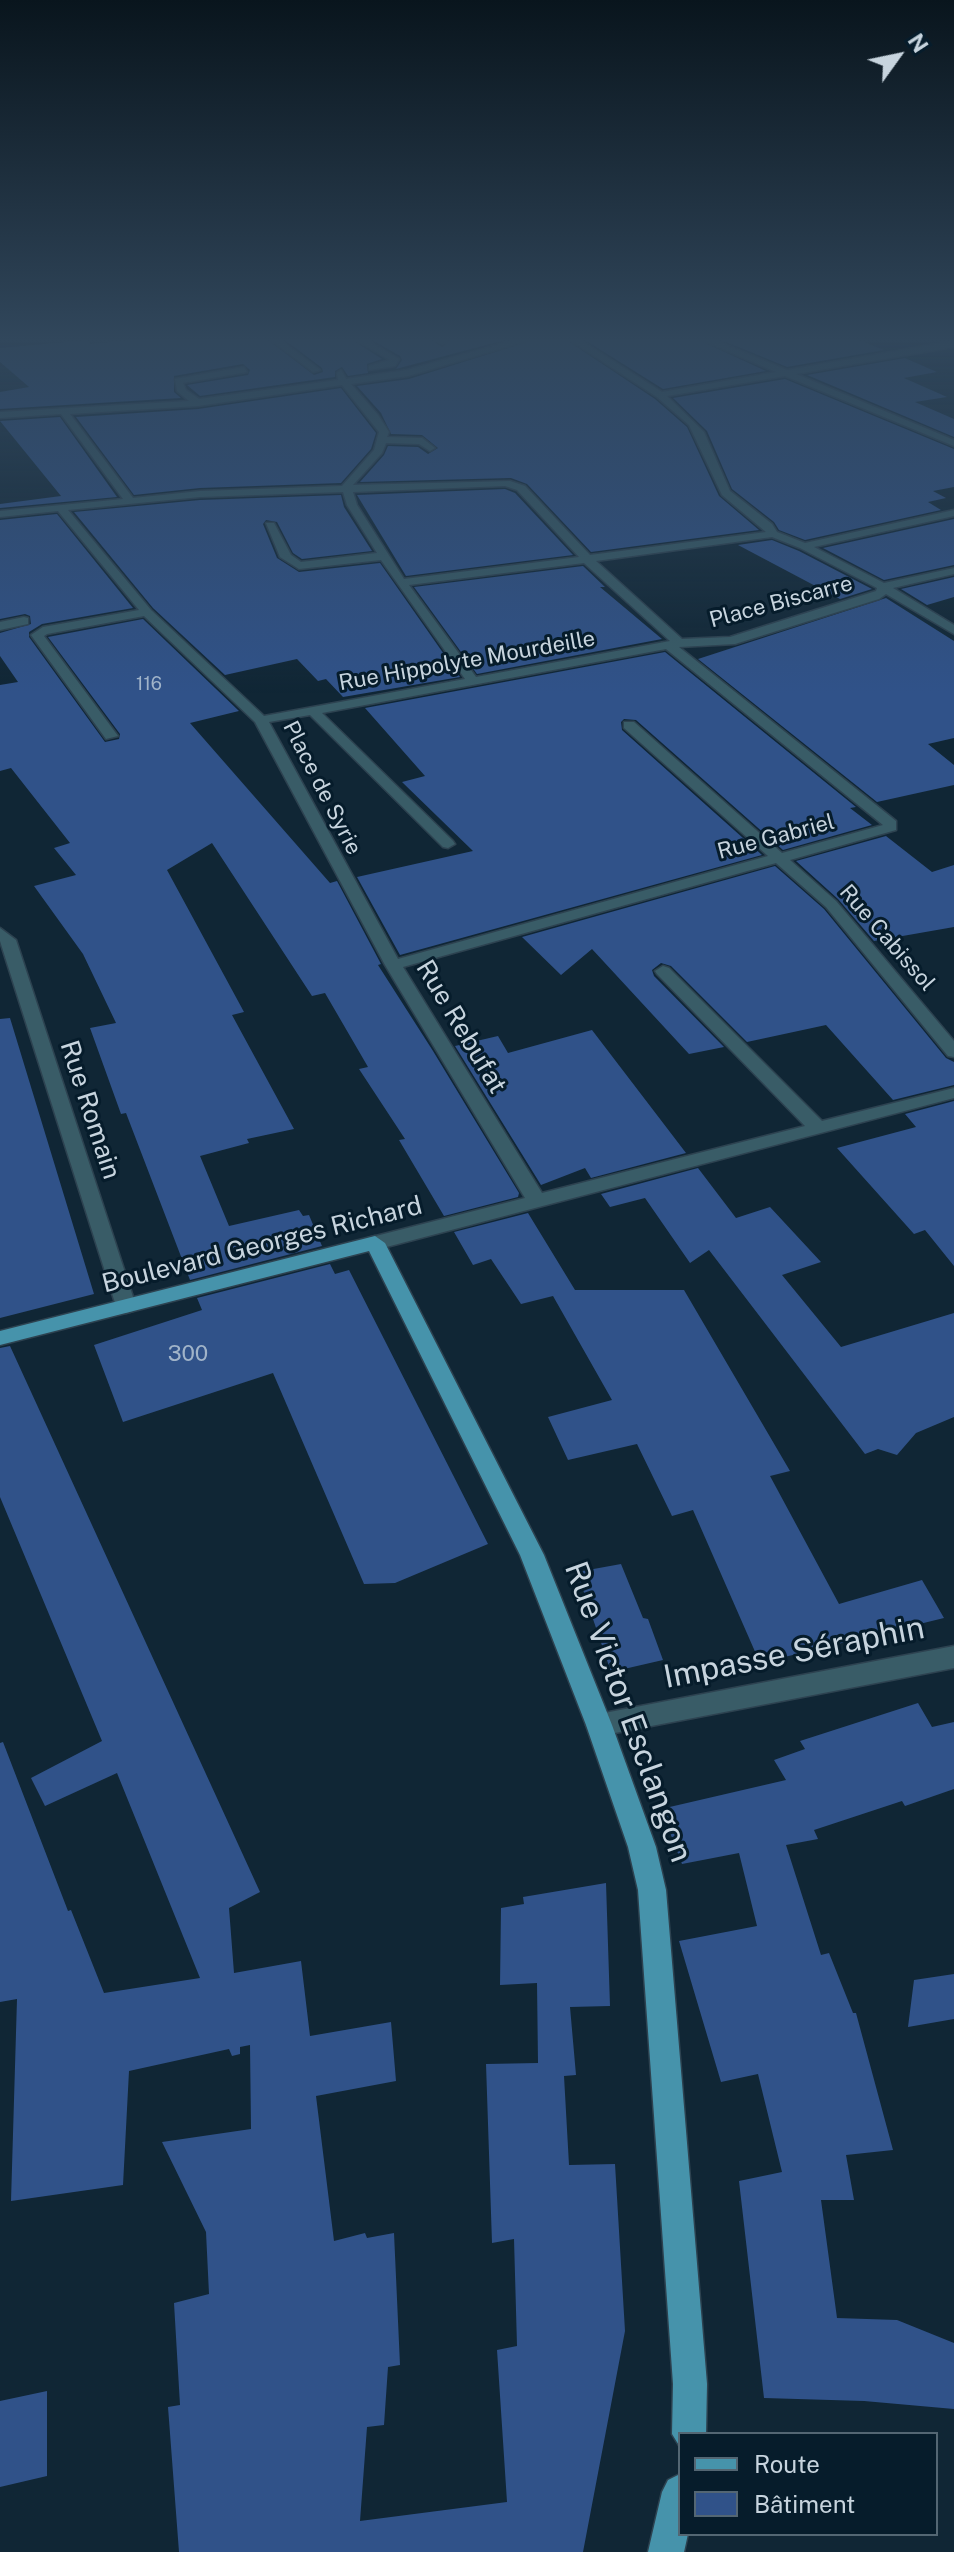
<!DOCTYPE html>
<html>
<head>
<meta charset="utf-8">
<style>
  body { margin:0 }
  #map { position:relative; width:954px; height:2552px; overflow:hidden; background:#102635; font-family:"Public Sans",sans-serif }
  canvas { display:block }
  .legend { position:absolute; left:678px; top:2432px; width:260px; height:104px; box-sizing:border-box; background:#061c2b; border:2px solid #536673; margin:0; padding:10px 14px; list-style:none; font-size:24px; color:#c7d4de }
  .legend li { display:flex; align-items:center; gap:16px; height:40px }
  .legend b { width:40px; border:2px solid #536673 }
  .north { position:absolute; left:858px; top:16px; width:80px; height:80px; -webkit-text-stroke:6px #061c2b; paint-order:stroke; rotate:57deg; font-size:22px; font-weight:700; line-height:32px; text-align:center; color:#c7d4de }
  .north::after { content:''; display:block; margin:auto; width:28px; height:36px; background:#c7d4de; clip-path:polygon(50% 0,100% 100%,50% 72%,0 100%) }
</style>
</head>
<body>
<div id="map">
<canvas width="954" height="2552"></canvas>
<ul class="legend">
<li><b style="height:10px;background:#4693ab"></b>Route</li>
<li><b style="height:22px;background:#305289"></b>Bâtiment</li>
</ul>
<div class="north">N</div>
</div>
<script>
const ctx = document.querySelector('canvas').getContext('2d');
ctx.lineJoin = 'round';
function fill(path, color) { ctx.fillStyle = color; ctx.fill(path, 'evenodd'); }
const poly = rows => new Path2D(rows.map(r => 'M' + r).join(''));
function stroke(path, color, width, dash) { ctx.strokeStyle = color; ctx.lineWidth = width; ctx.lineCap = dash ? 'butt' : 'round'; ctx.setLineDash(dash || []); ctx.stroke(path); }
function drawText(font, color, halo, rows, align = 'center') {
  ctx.font = font + ' "Public Sans",sans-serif'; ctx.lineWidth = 6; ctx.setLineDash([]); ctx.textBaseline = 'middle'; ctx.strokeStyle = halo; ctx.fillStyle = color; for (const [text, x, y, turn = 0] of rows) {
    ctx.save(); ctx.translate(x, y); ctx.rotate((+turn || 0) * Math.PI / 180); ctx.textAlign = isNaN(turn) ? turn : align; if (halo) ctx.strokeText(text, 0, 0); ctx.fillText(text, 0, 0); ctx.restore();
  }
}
fill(poly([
  [166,337,264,337,314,375,323,372,322,368,281,337,348,337,382,359,367,364,368,373,348,376,342,367,335,371,335,377,200,396,187,385,248,375,250,370,243,364,174,376,174,392,181,398,0,409,0,392,29,387,0,362,0,348,88,340,90,344],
  [367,337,427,337,442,347,450,341,446,337,516,337,396,369,402,360,400,356],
  [543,337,562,337,655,399,687,427,719,496,759,530,591,552,527,484,511,478,360,482,384,455,388,446,418,447,428,454,438,448,422,435,391,434,381,413,357,386,409,379],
  [580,337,692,337,766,371,663,389],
  [714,337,851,337,884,350,787,367],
  [905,358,937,372,904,378,947,397,915,402,954,419,954,437,807,375],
  [785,379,954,449,954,487,933,491,946,498,928,502,941,510,805,540,779,530,774,522,732,489,707,431,673,398],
  [341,388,376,433,371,449,341,483,200,488,134,495,76,417,198,409],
  [60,417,117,497,0,508,0,504,61,496,0,421],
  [505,489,515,493,573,555,406,576,357,495],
  [341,495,344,507,372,551,302,559,293,553,277,522,266,520,263,524,277,558,299,572,380,563,460,677,343,697,326,679,318,681,297,659,225,675,153,608,74,512,200,500],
  [57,514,133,608,42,624,29,632,29,637,105,742,119,739,120,734,48,637,143,619,239,711,190,723,330,883,337,881,381,964,378,965,433,1051,519,1193,518,1197,444,1216,399,1140,405,1139,359,1069,368,1067,325,993,312,996,212,843,167,870,244,1012,232,1015,294,1129,247,1139,249,1143,200,1156,229,1226,299,1210,303,1216,309,1215,322,1246,190,1280,126,1113,121,1114,90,1028,116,1023,83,954,34,886,76,875,54,848,70,843,11,768,0,771,0,685,18,682,0,656,0,633,31,624,30,616,25,614,0,619,0,520],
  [954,519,954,565,884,580,823,548],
  [772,540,799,551,872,589,840,599,738,545],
  [583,566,605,587,600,587,662,639,477,674,414,587],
  [954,577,954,597,927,605,901,589],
  [886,598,954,641,954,738,928,744,954,765,954,785,877,802,698,659],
  [665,652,856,807,850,808,872,825,783,850,636,720,624,719,621,722,622,730,762,855,400,955,357,877,473,851,402,782,425,776,365,708],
  [886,836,932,872,954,865,954,927,874,941,838,899,796,861],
  [775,866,824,909,946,1058,954,1062,954,1085,893,1100,826,1025,747,1042,671,966,661,963,652,970,654,976,724,1047,689,1054,592,949,561,975,522,937],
  [10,1018,94,1294,0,1318,0,1019],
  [592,1030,686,1153,591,1178,585,1168,541,1185,455,1046,498,1036,508,1053],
  [954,1101,954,1266,925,1230,914,1234,837,1148,916,1127,905,1114],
  [698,1168,736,1218,770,1207,821,1262,782,1275,841,1347,954,1313,954,1417,916,1433,897,1455,878,1449,865,1454,709,1250,690,1263,645,1198,610,1207,601,1194],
  [528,1213,575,1290,684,1290,790,1471,770,1476,839,1604,922,1580,944,1618,760,1663,693,1510,672,1516,637,1444,568,1460,548,1417,612,1400,553,1296,521,1304,491,1259,473,1265,454,1232],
  [330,1264,335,1274,349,1270,488,1544,395,1583,364,1584,273,1373,123,1422,94,1345,202,1310,197,1298],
  [10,1346,260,1892,229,1908,234,1973,301,1961,310,2036,391,2022,396,2081,316,2096,334,2241,365,2233,367,2238,394,2233,400,2365,388,2367,384,2425,367,2427,360,2521,507,2502,497,2350,517,2346,514,2239,492,2243,486,2064,538,2063,537,1983,500,1985,501,1908,524,1904,523,1897,606,1883,610,2006,570,2007,576,2075,564,2076,569,2165,615,2164,625,2331,583,2552,179,2552,168,2407,180,2405,174,2303,209,2294,206,2232,162,2142,251,2129,250,2045,240,2047,240,2054,232,2056,229,2049,129,2071,123,2185,11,2201,17,1999,0,2002,0,1743,3,1742,68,1911,71,1910,104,1993,200,1978,117,1773,45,1806,31,1778,102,1741,0,1497,0,1348],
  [621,1564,643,1618,648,1619,663,1660,611,1672,577,1572],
  [918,1703,932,1727,954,1722,954,1789,905,1806,902,1801,814,1830,818,1839,786,1845,821,1955,829,1953,853,2013,856,2013,893,2150,846,2155,854,2200,821,2200,837,2318,897,2320,954,2343,954,2409,864,2401,764,2398,739,2181,782,2172,758,2074,721,2082,679,1941,757,1926,739,1853,682,1864,661,1809,786,1780,774,1760,805,1749,800,1741],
  [954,1974,954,2019,908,2027,914,1980],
  [47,2391,47,2476,0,2487,0,2401]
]), '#305289');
const minor = poly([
  [267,337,276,337,320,370,313,372,267,337],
  [351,337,361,337,399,359,395,366,369,370,369,366,390,360,351,337],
  [430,337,441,337,447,341,443,344,430,337],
  [527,337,540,337,408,376,351,384,378,415,389,432,387,437,422,438,435,448,430,451,419,444,386,443,382,453,353,485,510,481,525,486,590,555,766,532,722,495,689,425,657,397,565,337,575,337,662,392,776,372,695,337,706,337,787,370,954,341,954,347,796,374,954,440,954,446,785,376,667,396,704,432,730,491,772,524,777,532,805,543,954,510,954,516,814,547,884,583,954,568,954,574,893,588,954,625,954,634,886,594,879,599,735,644,679,647,896,821,896,830,790,860,836,901,954,1041,954,1057,948,1056,826,907,776,863,403,967,542,1193,805,1126,657,974,655,971,663,966,669,968,822,1121,954,1088,954,1098,375,1250,365,1243,368,1238,525,1198,385,965,255,722,144,616,47,634,44,636,118,736,106,739,31,635,43,627,139,610,58,511,0,517,0,511,123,499,61,414,0,418,0,412,189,401,177,391,175,379,244,367,247,372,183,383,186,390,199,399,338,380,337,373,341,370,346,379,407,370,527,337],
  [342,385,379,432,374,450,342,486,200,491,133,498,70,414,198,406,342,385],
  [505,486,517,490,579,557,404,579,357,505,353,492,505,486],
  [343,492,347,505,377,553,301,562,291,555,274,523,266,523,280,557,299,569,381,560,465,679,264,716,151,610,68,510,200,497,343,492],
  [772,537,800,548,877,588,876,591,730,637,682,639,596,561,772,537],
  [584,563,670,641,476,677,409,585,584,563],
  [666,649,883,825,782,853,634,722,624,722,624,728,768,856,398,959,269,722,310,715,443,847,448,848,455,844,453,841,322,713,666,649],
  [24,617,28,618,28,624,0,630,0,622,24,617],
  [0,928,16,940,136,1306,133,1311,126,1313,119,1311,116,1306,0,941,0,928],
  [954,1646,954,1668,599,1736,590,1733,586,1725,590,1717,599,1714,954,1646]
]);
const major = poly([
  [375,1236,385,1243,544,1555,612,1725,656,1847,666,1890,707,2384,706,2434,680,2434,680,2447,672,2434,673,2384,638,1890,628,1847,586,1725,520,1555,369,1251,0,1345,0,1331,375,1236],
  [680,2474,680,2534,688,2534,684,2552,648,2552,662,2492,668,2480,680,2474]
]);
stroke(minor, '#2d4250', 3);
stroke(major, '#2d4250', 3);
fill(minor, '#395c67');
fill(major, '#4693ab');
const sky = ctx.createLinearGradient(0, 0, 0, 694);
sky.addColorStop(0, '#09151d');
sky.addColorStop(0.49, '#31475c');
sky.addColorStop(1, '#31475c00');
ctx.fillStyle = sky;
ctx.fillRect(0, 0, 954, 694);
drawText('18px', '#a1b4c9', null, [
  ["116",149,684]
]);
drawText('22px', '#c7d4de', '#061c2b', [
  ["Place Biscarre",781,602,-15],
  ["Rue Hippolyte Mourdeille",467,661,-10],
  ["Place de Syrie",322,788,63],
  ["Rue Gabriel",776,837,-15],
  ["Rue Cabissol",887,938,49]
]);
drawText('22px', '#a1b4c9', null, [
  ["300",188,1354]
]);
drawText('26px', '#c7d4de', '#061c2b', [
  ["Rue Rebufat",461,1027,59],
  ["Rue Romain",90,1110,72],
  ["Boulevard Georges Richard",262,1245,-14]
]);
drawText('32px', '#c7d4de', '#061c2b', [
  ["Impasse Séraphin",794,1653,-11],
  ["Rue Victor Esclangon",628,1712,70]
]);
</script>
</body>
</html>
